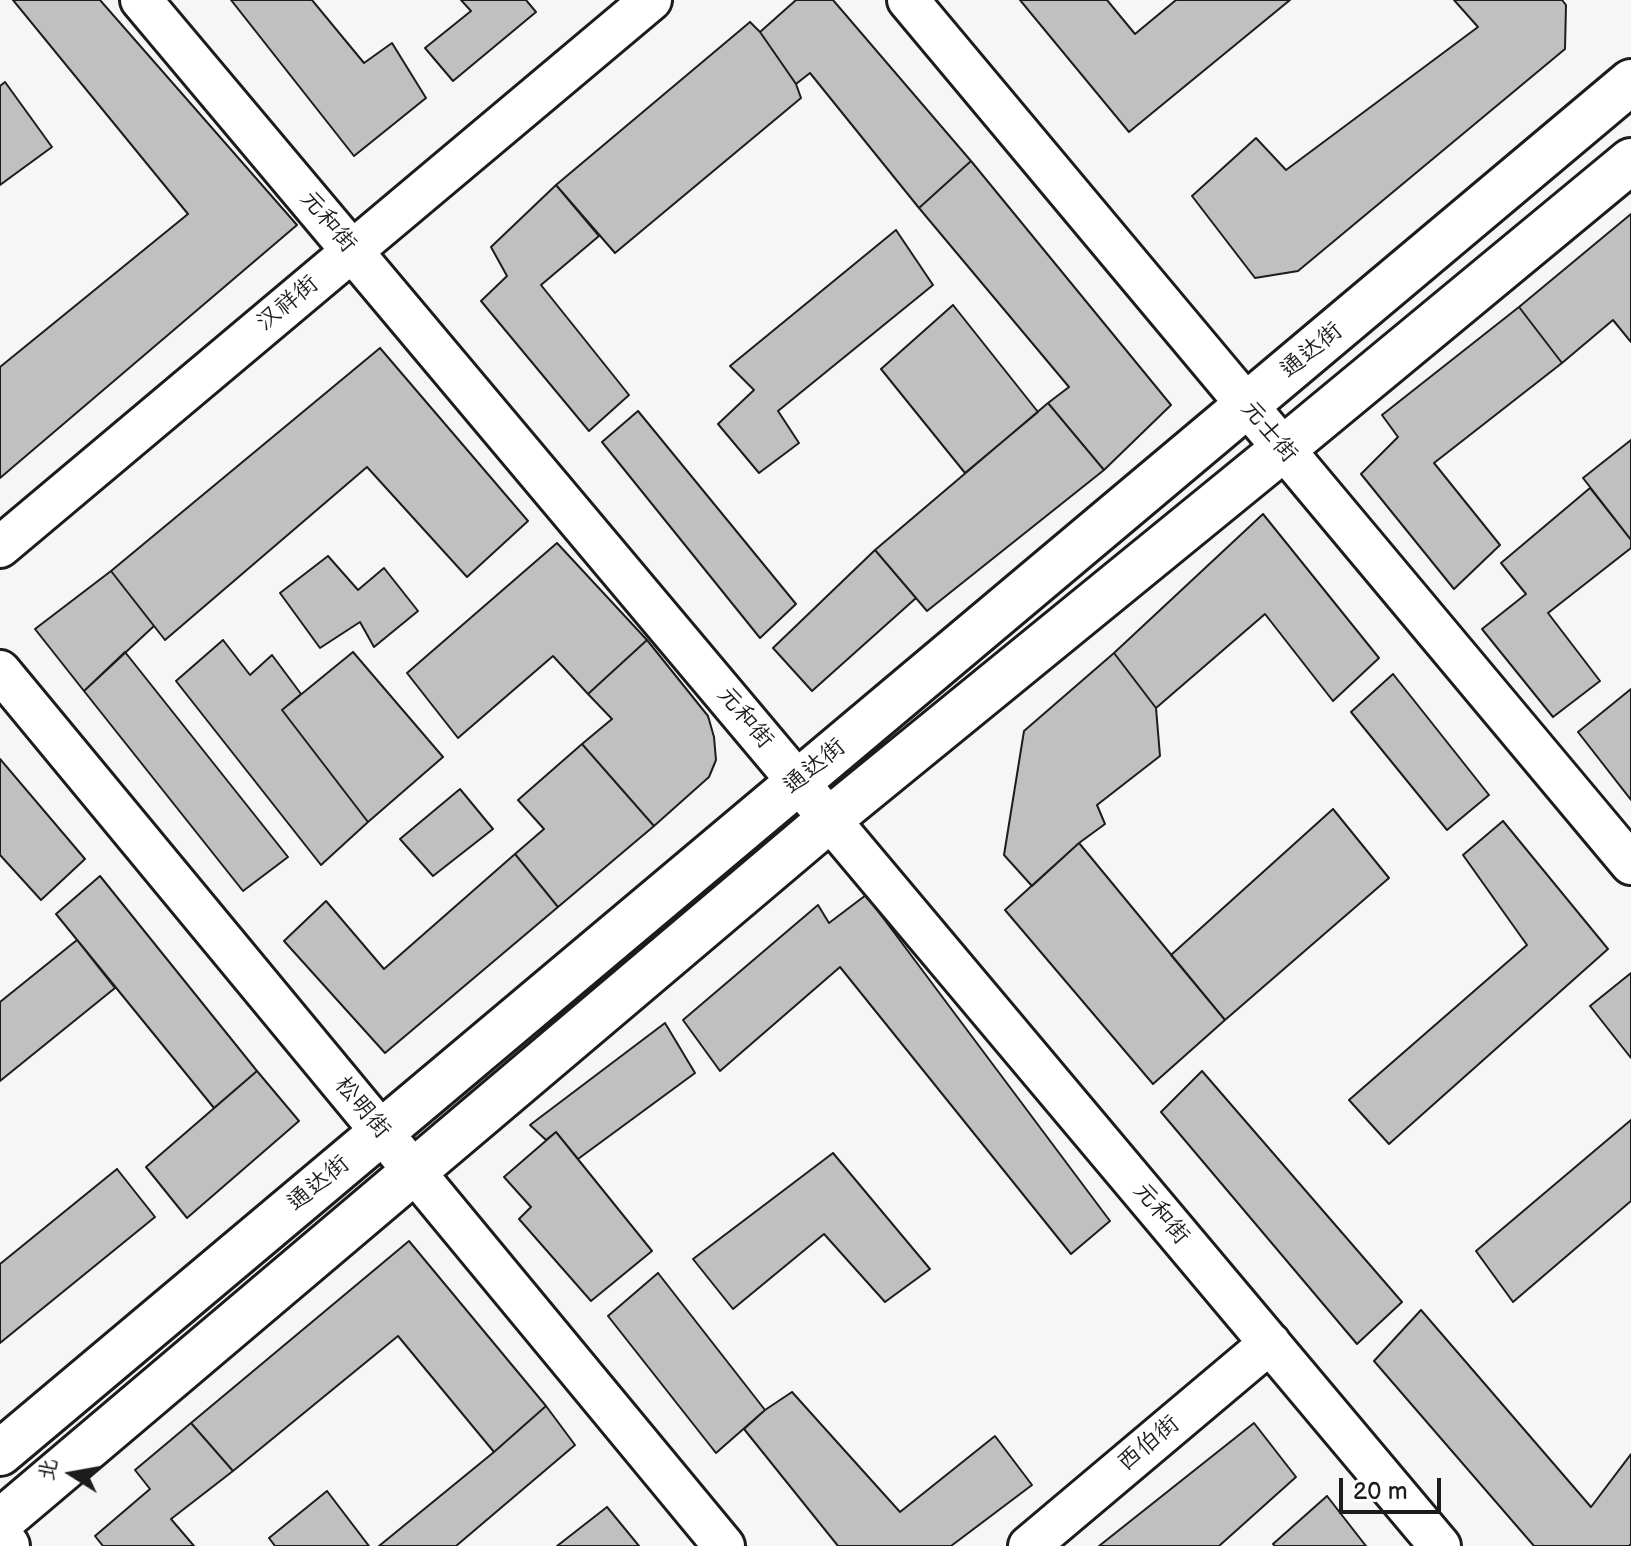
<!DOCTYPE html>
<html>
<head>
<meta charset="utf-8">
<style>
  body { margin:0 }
  #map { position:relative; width:1631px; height:1546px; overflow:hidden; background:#f6f6f6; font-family:"Balsamiq Sans","LXGW WenKai TC",sans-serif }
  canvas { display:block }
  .north { position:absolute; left:32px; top:1434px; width:80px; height:80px; -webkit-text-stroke:6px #fff; paint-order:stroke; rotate:281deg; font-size:22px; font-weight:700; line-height:32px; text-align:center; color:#1c1c1c }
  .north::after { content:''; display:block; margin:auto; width:28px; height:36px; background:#1c1c1c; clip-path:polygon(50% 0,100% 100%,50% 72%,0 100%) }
  .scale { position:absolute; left:1339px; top:1478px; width:102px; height:36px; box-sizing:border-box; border:4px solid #1c1c1c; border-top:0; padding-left:10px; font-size:24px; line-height:28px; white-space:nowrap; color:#1c1c1c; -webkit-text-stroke:6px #fff; paint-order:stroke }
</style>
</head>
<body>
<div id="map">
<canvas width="1631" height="1546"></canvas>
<div class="north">北</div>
<div class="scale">20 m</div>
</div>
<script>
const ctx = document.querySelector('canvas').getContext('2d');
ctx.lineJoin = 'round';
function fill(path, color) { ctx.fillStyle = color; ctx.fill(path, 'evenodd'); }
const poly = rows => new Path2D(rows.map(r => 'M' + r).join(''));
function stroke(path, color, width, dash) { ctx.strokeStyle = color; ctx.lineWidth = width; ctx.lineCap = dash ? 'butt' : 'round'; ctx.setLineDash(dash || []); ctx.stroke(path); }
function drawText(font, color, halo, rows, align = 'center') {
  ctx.font = font + ' "Balsamiq Sans","LXGW WenKai TC",sans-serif'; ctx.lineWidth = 6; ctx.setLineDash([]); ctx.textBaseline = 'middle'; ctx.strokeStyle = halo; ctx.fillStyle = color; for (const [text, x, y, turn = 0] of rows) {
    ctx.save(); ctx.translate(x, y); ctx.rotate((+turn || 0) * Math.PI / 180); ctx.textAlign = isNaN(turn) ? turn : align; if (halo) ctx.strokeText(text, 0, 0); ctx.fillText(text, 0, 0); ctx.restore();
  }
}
const building = poly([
  [13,0,100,0,297,225,0,478,0,367,188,214,13,0],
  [231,0,312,0,364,63,392,43,426,98,354,156,231,0],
  [461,0,526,0,536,12,453,81,425,48,471,11,461,0],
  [796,0,833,0,971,161,919,208,810,73,796,84,760,32,796,0],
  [1020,0,1107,0,1135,34,1176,0,1290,0,1129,132,1020,0],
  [1454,0,1562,0,1566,5,1565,49,1298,271,1255,278,1192,196,1256,138,1286,170,1478,27,1454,0],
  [750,22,760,32,796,84,801,98,615,253,556,185,750,22],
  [5,82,52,147,0,185,0,86,5,82],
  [971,161,1171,405,1104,470,1048,403,1069,387,919,208,971,161],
  [556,185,599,236,541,285,629,395,589,431,481,301,507,276,491,247,556,185],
  [1631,214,1631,342,1613,320,1562,363,1519,307,1631,214],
  [896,230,933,285,778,411,799,443,759,473,718,424,754,390,730,366,896,230],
  [953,305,1038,412,965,473,881,369,953,305],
  [1519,307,1562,363,1434,463,1500,545,1454,589,1361,474,1398,437,1382,415,1519,307],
  [380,348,528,521,467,577,367,467,165,640,111,571,380,348],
  [1048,403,1104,470,927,611,875,550,1048,403],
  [638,411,796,604,760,638,602,442,638,411],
  [1631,440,1631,540,1583,478,1631,440],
  [1590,488,1631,540,1631,548,1548,613,1600,681,1553,717,1482,629,1526,594,1501,563,1590,488],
  [1263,514,1379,658,1333,701,1265,614,1156,708,1114,653,1263,514],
  [557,543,647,640,588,694,553,656,458,738,407,673,557,543],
  [875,550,916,598,812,691,773,648,875,550],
  [328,556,358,590,384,568,418,611,374,647,360,622,320,648,280,593,328,556],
  [111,571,154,626,84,691,35,629,111,571],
  [223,640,250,675,272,655,301,694,282,710,368,822,321,865,176,681,223,640],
  [647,640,708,716,714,737,716,760,709,777,654,826,582,744,612,719,588,694,647,640],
  [125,652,288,857,243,891,84,691,125,652],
  [353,652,443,757,368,822,282,710,353,652],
  [1114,653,1156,708,1160,756,1097,805,1105,824,1079,843,1032,886,1004,855,1024,731,1114,653],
  [1393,674,1489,795,1447,830,1351,712,1393,674],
  [1631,689,1631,800,1578,732,1631,689],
  [582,744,654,826,558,907,515,854,544,829,518,800,582,744],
  [0,759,85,859,41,900,0,855,0,759],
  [460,789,493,829,433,876,400,839,460,789],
  [1333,809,1389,878,1225,1020,1171,955,1333,809],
  [1503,821,1608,949,1389,1144,1349,1100,1527,945,1463,855,1503,821],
  [1079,843,1225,1020,1153,1084,1005,910,1079,843],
  [515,854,558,907,385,1053,284,941,326,901,384,969,515,854],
  [100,876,257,1071,214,1108,56,914,100,876],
  [866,895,1110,1221,1071,1254,840,967,720,1071,683,1020,818,905,829,923,866,895],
  [77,940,115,988,0,1081,0,1002,77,940],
  [1631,973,1631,1058,1590,1006,1631,973],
  [665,1023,695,1073,578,1159,556,1132,546,1140,530,1125,665,1023],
  [257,1071,299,1121,187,1218,146,1167,257,1071],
  [1202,1071,1402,1302,1357,1344,1161,1112,1202,1071],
  [1631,1120,1631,1201,1513,1302,1476,1251,1631,1120],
  [556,1132,652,1251,591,1301,519,1219,531,1207,504,1177,556,1132],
  [833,1153,930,1269,885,1302,824,1234,733,1309,693,1259,833,1153],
  [117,1169,155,1217,0,1343,0,1264,117,1169],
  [409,1241,546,1406,494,1452,398,1336,233,1471,191,1423,409,1241],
  [658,1273,765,1410,716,1453,608,1316,658,1273],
  [1421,1310,1591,1507,1631,1454,1631,1544,1629,1546,1534,1546,1374,1361,1421,1310],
  [792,1392,900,1512,995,1436,1032,1485,951,1546,838,1546,744,1429,765,1410,792,1392],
  [546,1406,575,1445,456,1546,379,1546,494,1452,546,1406],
  [191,1423,233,1471,171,1519,194,1546,103,1546,95,1536,150,1489,135,1470,191,1423],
  [1254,1423,1296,1477,1219,1546,1099,1546,1254,1423],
  [327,1491,369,1546,275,1546,269,1538,327,1491],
  [1327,1496,1366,1546,1275,1546,1273,1544,1327,1496],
  [607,1507,639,1546,557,1546,607,1507]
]);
fill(building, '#c0c0c0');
stroke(building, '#1c1c1c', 2);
const tertiary = poly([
  [141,0,1440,1546],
  [908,0,1631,864],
  [0,547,651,0],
  [0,671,724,1546],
  [1029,1546,1270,1343]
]);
const secondary = poly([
  [0,1453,1631,82],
  [0,1522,830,819,1283,449,1631,161]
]);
const primary = poly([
  [0,1538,7,1546]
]);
stroke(tertiary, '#1c1c1c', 46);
stroke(secondary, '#1c1c1c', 50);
stroke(primary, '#1c1c1c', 50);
stroke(tertiary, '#fff', 40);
stroke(secondary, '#fff', 44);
stroke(primary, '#fff', 44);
drawText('24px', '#1c1c1c', '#fff', [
  ["元和街",328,222,50],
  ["汉祥街",288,304,-40],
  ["通达街",1312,351,-40],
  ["元士街",1269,432,50],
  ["元和街",745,718,50],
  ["通达街",815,767,-40],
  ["松明街",362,1108,50],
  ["通达街",319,1184,-40],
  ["元和街",1161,1214,50],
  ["西伯街",1149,1444,-40]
]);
</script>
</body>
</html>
